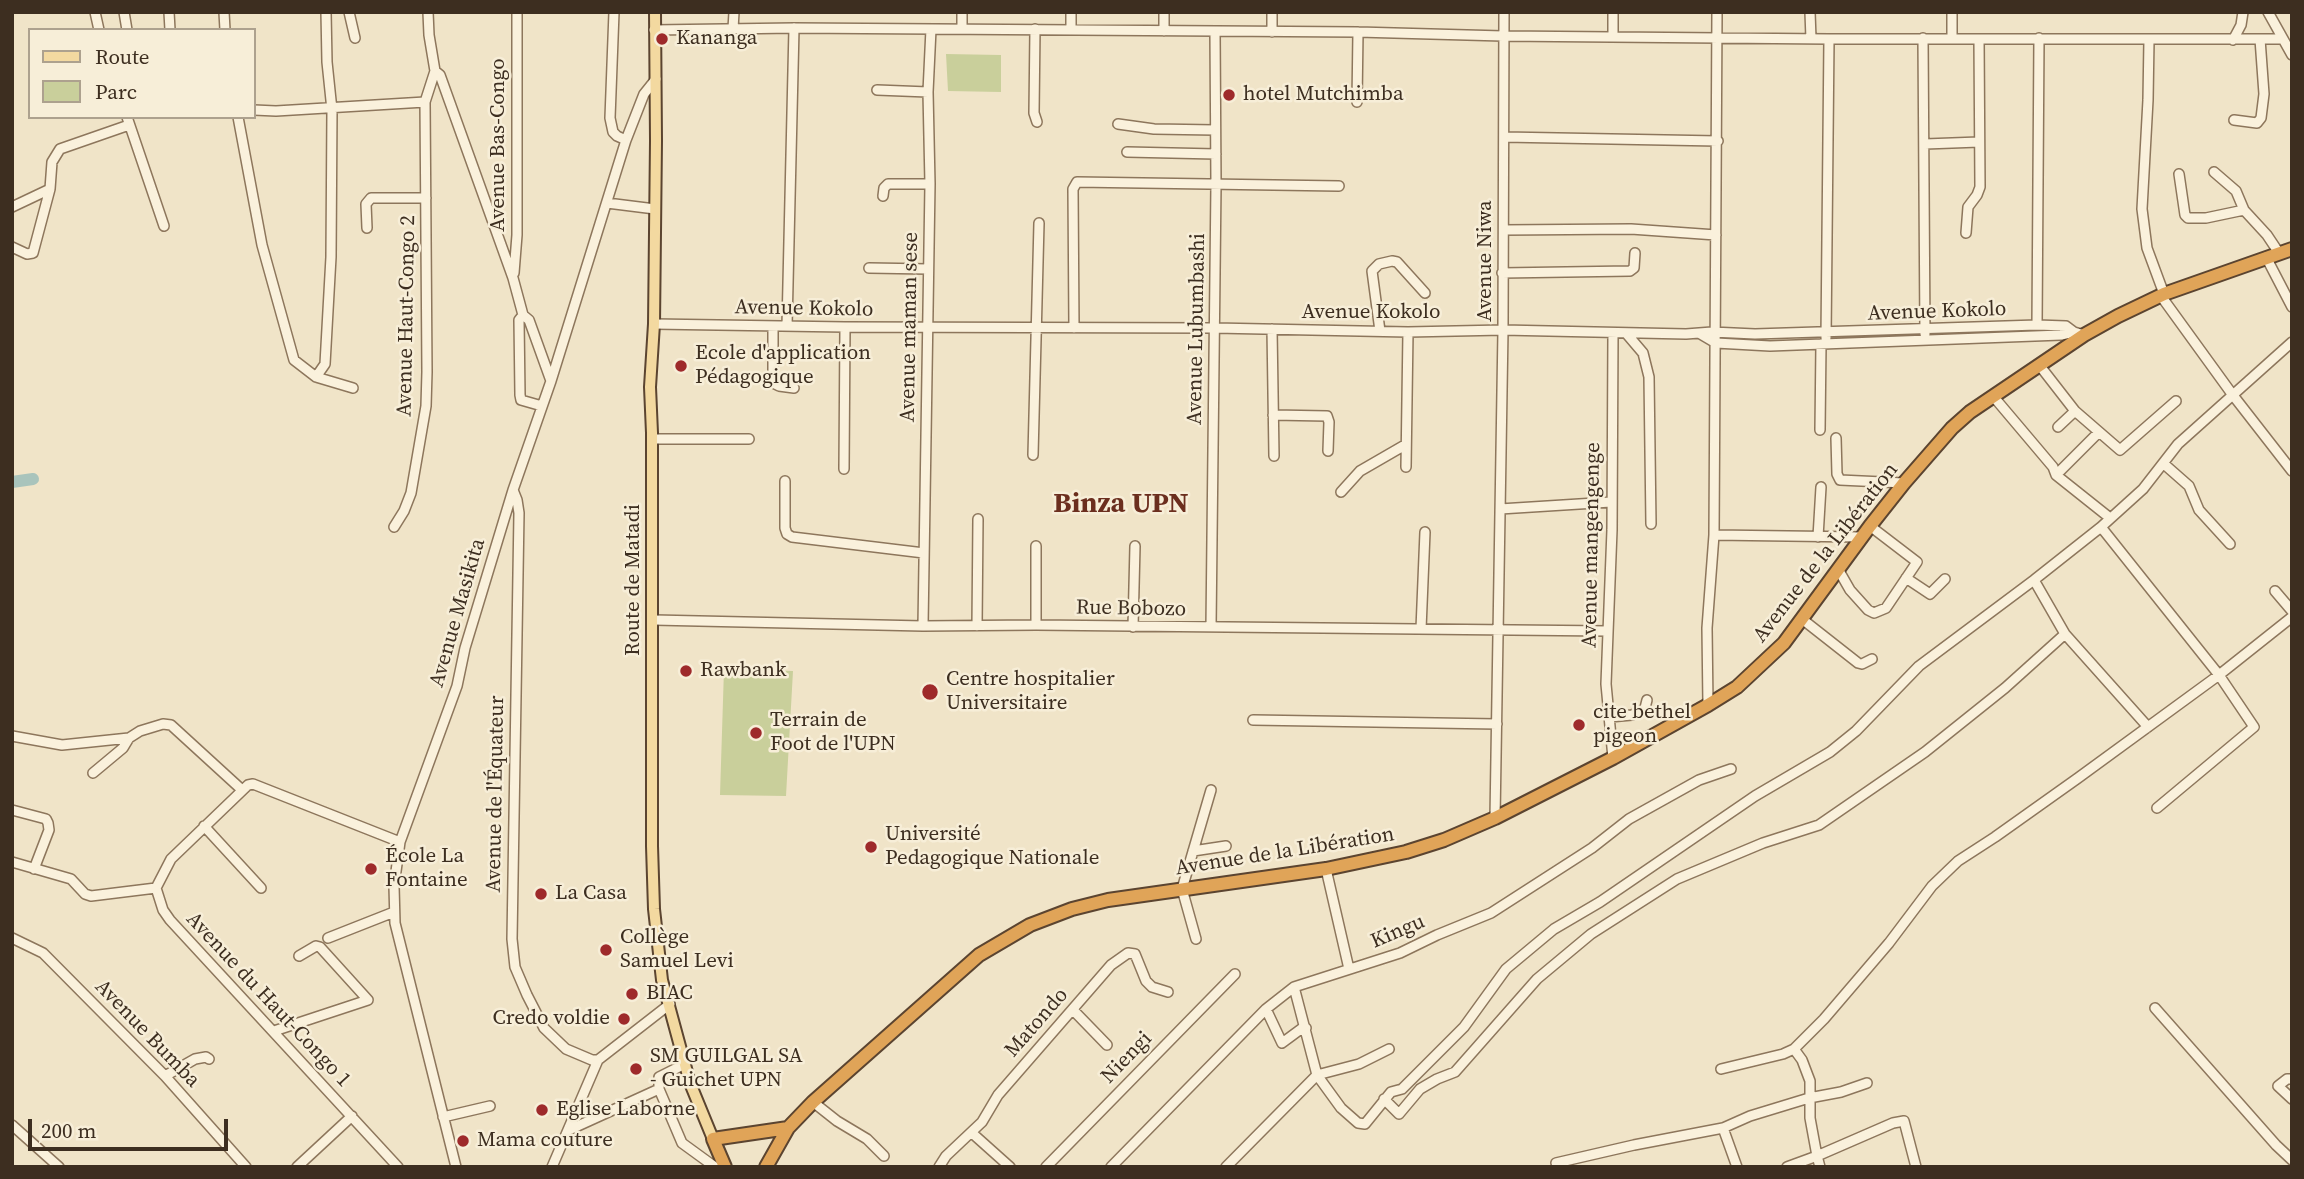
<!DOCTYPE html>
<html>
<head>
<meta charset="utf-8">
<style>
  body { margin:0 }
  #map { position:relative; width:2304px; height:1179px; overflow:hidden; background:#f0e4c8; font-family:"Source Serif 4",serif }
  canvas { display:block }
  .frame { position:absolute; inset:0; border:14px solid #3d2e20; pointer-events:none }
  .legend { position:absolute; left:28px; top:28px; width:228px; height:91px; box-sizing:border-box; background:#f7eed8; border:2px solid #ada18e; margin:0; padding:9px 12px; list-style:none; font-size:21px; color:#3d2e20 }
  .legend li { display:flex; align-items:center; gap:14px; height:35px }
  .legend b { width:35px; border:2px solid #ada18e }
  .scale { position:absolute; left:28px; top:1119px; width:200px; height:32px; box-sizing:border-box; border:4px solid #3d2e20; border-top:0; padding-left:9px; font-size:21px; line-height:24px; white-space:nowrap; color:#3d2e20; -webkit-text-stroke:5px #f7eed8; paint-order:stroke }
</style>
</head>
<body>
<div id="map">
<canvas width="2304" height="1179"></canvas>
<div class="frame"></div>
<ul class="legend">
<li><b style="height:9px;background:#f3d9a0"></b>Route</li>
<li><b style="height:19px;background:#c9cf9b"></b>Parc</li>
</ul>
<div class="scale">200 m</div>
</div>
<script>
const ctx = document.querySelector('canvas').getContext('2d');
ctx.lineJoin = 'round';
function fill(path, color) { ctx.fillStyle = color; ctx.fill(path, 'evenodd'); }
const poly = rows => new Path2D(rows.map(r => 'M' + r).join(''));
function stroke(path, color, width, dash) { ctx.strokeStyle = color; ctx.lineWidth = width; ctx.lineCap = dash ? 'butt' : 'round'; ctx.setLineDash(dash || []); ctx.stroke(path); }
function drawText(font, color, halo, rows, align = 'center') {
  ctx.font = font + ' "Source Serif 4",serif'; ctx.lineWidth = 5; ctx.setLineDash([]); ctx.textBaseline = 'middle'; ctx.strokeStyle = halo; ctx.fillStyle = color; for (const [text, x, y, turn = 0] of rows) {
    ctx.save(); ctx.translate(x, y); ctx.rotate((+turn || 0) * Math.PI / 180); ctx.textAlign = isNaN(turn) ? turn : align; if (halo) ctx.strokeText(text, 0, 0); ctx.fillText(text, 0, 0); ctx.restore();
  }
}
fill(poly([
  [946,54,1001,55,1001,92,948,91],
  [724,669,793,671,786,796,720,795]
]), '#c9cf9b');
stroke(poly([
  [12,482,33,479]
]), '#a9c4bc', 12);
const minor = poly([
  [95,12,99,30],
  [124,12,127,30],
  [169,12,170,30],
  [224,12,225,30],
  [349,12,355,38],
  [614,12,610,118,613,132,617,136,626,140],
  [1071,12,1071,29],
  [1613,12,1613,37],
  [1810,12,1811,39],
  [1952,12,1952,39],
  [2268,12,2292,55],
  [733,29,734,12],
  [962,29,962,12],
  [1035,29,1034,113,1037,122],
  [654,30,794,28,1358,32,1503,36,1829,39,2282,39],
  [1164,31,1164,12],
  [1272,32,1272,12],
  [1923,38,1925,334],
  [2149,40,2148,100,2142,209,2147,248,2164,294],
  [2233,40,2241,25,2243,12],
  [435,71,440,75,513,278,523,315,529,320,551,381],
  [877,90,928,92],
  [1357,102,1358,32],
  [254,110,276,111,425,102,435,71,429,35,428,12],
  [127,117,164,226],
  [238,117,262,245,294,360,316,377,353,388],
  [2234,120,2257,123,2261,118,2264,94,2260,39],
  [1118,124,1154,129,1215,130],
  [1504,137,1718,141],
  [1925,144,1979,142],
  [1127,152,1216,154],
  [2214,172,2236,191,2244,210,2267,235,2279,253],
  [2179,174,2185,215,2188,218,2206,218,2244,210],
  [883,196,884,188,888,184,930,184],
  [607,203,655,209],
  [12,207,50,189,52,162,60,149,129,125],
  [367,228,366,204,371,198,426,198],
  [1504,230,1631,229,1716,235],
  [1966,233,1968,207,1977,195,1980,187,1979,39],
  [12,247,27,254,33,253,50,189],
  [2266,257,2292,307],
  [869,268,928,269],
  [514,273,517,235,517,12],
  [1502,273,1630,271,1634,268,1635,253],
  [2161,296,2232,394,2292,471],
  [523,315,519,320,520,395,521,400,542,406],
  [654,324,845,327,1215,328,1408,332,1503,330,1686,334,1712,332,1755,334,2037,325,2066,326,2074,332,2084,335],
  [2037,325,2039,38],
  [773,326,773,383,779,386,794,388],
  [787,326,794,28],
  [1074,328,1073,189,1077,182,1339,186],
  [1272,329,1274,456],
  [1380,331,1372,271,1379,264,1392,261,1397,262,1425,293],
  [1626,333,1643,353,1649,377,1651,524],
  [1699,333,1716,343,1770,346,2061,335,2074,332],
  [1826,338,1829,39],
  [2040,366,2075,411,2120,450,2176,401],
  [316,377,325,364,331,257,332,110,327,62,326,12],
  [1993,396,2053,467,2056,475,2110,518],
  [1273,415,1327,416,1329,422,1328,451],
  [2058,427,2075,411],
  [1820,430,1821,344],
  [1836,438,1837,474,1840,480,1904,483],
  [652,439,749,439],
  [1033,455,1039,223],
  [2164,464,2189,486,2199,510,2230,544],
  [1406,467,1408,332],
  [844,469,845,327],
  [2056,475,2098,433],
  [785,481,785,528,787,534,792,537,924,553],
  [513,490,517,500,519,513,512,939,515,967,527,995,544,1028,566,1049,592,1060,598,1060],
  [1341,492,1360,471,1405,445],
  [1500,509,1611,502],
  [394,527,404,511,411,493,426,406,427,372,425,102],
  [2101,527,2219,675,2254,727,2157,808],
  [1714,535,1861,537],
  [1818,537,1821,487],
  [1838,569,1850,590,1868,610,1874,613,1886,608,1917,562,1870,526],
  [1906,578,1930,594,1945,579],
  [2034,580,2065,634,2148,727],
  [2275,591,2292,611],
  [1802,619,1858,663,1862,664,1872,659],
  [654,620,923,626,1036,625,1608,631],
  [1036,625,1036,546],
  [923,626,930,184,928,92,931,29],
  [977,626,978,519],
  [1133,627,1135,546],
  [1211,627,1216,184,1215,32],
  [1421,629,1425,532],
  [1708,705,1707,628,1714,535,1717,12],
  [1610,717,1632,715,1641,711,1645,708,1647,700],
  [1253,720,1497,724],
  [12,736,62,745,129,738,140,731,163,724,171,725,241,789],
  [1613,758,1606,684,1612,530,1613,333],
  [93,773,123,748,129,738],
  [12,810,46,819,48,823,49,830,34,869],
  [1495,818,1503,330,1504,12],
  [204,826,261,888],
  [1193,851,1226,846],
  [12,862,71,879,85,894,91,896,156,888],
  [1326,869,1349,969],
  [12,938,43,953,165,1076,246,1167],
  [328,938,394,912],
  [1196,939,1182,889,1211,790],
  [1294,987,1317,1075,1341,1108,1358,1123,1365,1124,1391,1092,1402,1089,1464,1027,1506,969,1554,929,1600,902,1755,796,1830,752,1856,731,1919,666,2034,580,2101,527,2143,489,2178,444,2292,342],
  [2155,1008,2276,1145,2292,1160],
  [1266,1009,1282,1043,1301,1029,1306,1028],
  [1073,1010,1107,1045],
  [274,1031,368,1000,320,947,316,946,299,956],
  [1794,1049,1802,1060,1810,1081,1810,1118,1817,1156,1893,1123,1904,1121,1916,1167],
  [685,1064,659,1077,659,1089,682,1143,715,1167],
  [1721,1069,1783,1054,1794,1049,1824,1019,1889,943,1932,886,1958,861,1995,837,2078,778,2219,675,2292,617],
  [165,1076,195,1059,206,1057,209,1059],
  [2292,1079,2287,1079,2278,1086,2292,1099],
  [1384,1099,1399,1114,1420,1089,1437,1079,1455,1072,1537,979,1591,934,1677,879,1763,843,1819,825,1925,752,2005,688,2065,634],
  [813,1102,837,1121,867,1139,884,1156],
  [443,1117,490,1106],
  [12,1125,59,1167],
  [1723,1128,1737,1167],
  [569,1130,659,1089],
  [972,1133,1010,1167],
  [1556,1163,1634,1145,1723,1128,1750,1116,1809,1098,1841,1092,1867,1083],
  [297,1167,352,1116],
  [398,1167,170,920,163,910,156,888,171,859,248,785,253,784,400,842],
  [456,1167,395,923,394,886,400,842,457,686,465,648,513,490,551,381,626,140,644,94,656,79],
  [552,1167,598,1060,670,1004],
  [939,1167,946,1156,982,1122,998,1095,1111,965,1128,953,1135,954,1146,981,1152,987,1168,992],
  [1046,1167,1235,974],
  [1111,1167,1266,1009,1294,987,1400,953,1437,935,1491,913,1592,848,1629,819,1699,780,1731,769],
  [1226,1167,1317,1075,1359,1064,1389,1049],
  [1787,1167,1817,1156,1820,1167]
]);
const major = poly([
  [655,12,656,141,654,324,650,387,652,433,652,846,654,909,662,980,690,1083,713,1139]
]);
const highway = poly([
  [725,1167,713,1139,788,1128],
  [766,1167,788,1128,813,1102,979,955,1030,925,1072,909,1108,900,1326,869,1406,852,1444,840,1495,818,1613,758,1708,705,1737,687,1784,643,1870,526,1904,483,1952,428,1970,412,2084,335,2118,316,2164,294,2292,249]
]);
stroke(minor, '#8d765c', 12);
stroke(major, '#5b4430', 14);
stroke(highway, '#5b4430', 16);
stroke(minor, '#faf1dc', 9);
stroke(major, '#f3d9a0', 10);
stroke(highway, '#e0a458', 12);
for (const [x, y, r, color] of [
  [662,39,7,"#9e2a2b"],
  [1229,95,7,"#9e2a2b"],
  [681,366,7,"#9e2a2b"],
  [686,671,7,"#9e2a2b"],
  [930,692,9,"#9e2a2b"],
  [1579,725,7,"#9e2a2b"],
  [756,733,7,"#9e2a2b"],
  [871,847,7,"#9e2a2b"],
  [371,869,7,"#9e2a2b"],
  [541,894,7,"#9e2a2b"],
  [606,950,7,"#9e2a2b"],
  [632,994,7,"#9e2a2b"],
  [624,1019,7,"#9e2a2b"],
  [636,1069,7,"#9e2a2b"],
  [542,1110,7,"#9e2a2b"],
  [463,1141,7,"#9e2a2b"]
]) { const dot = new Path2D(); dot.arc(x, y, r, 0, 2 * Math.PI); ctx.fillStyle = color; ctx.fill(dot); stroke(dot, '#f7eed8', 2.5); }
drawText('21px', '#3d2e20', '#f7eed8', [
  ["Kananga",676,39],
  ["hotel Mutchimba",1243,95],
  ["Ecole d'application",695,354],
  ["Pédagogique",695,378],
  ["Rawbank",700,671],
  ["Centre hospitalier",946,680],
  ["Universitaire",946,704],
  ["cite bethel",1593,713],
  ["pigeon",1593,737],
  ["Terrain de",770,721],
  ["Foot de l'UPN",770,745],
  ["Université",885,835],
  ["Pedagogique Nationale",885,859],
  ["École La",385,857],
  ["Fontaine",385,881],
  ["La Casa",555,894],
  ["Collège",620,938],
  ["Samuel Levi",620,962],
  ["BIAC",646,994],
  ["Credo voldie",610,1019,"right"],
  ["SM GUILGAL SA",650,1057],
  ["- Guichet UPN",650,1081],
  ["Eglise Laborne",556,1110],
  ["Mama couture",477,1141]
], 'left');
drawText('21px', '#3d2e20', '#f7eed8', [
  ["Avenue Bas-Congo",499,145,-90],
  ["Avenue Niwa",1486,261,-90],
  ["Avenue Kokolo",804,309,1],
  ["Avenue Kokolo",1937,312,-2],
  ["Avenue Kokolo",1371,313],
  ["Avenue Haut-Congo 2",407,316,-89],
  ["Avenue maman sese",910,327,-89],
  ["Avenue Lubumbashi",1197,329,-89],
  ["Avenue mangengenge",1592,545,-89],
  ["Avenue de la Libération",1826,553,-52],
  ["Route de Matadi",634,580,-90],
  ["Rue Bobozo",1131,609,1],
  ["Avenue Masikita",458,613,-74],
  ["Avenue de l'Équateur",496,794,-89],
  ["Avenue de la Libération",1285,852,-9],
  ["Kingu",1398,932,-23],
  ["Avenue du Haut-Congo 1",268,1000,47],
  ["Matondo",1037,1023,-49],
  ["Avenue Bumba",147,1034,46],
  ["Niengi",1127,1058,-46]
]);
drawText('bold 28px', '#6b2e1e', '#f7eed8', [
  ["Binza UPN",1121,505]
]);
</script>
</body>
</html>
